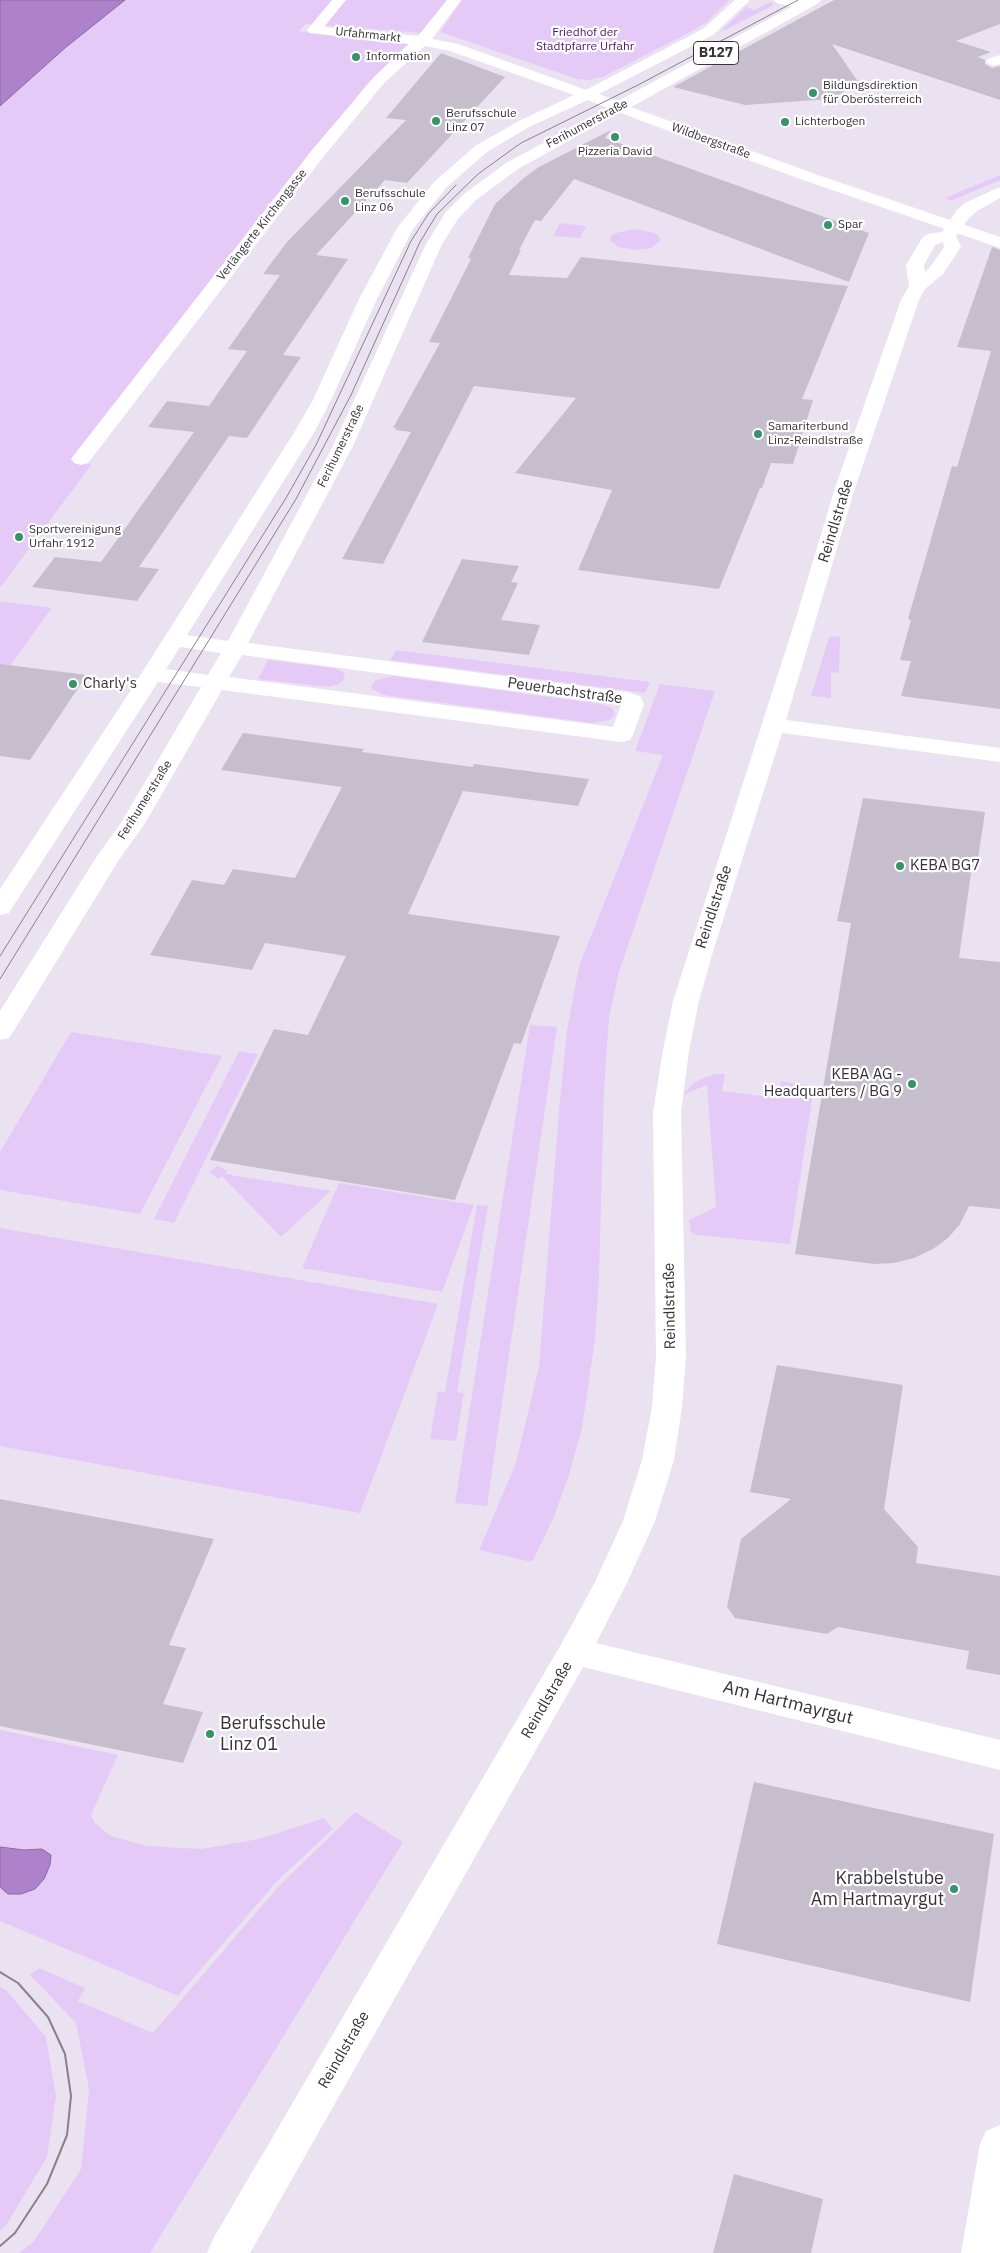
<!DOCTYPE html>
<html>
<head>
<meta charset="utf-8">
<style>
  body { margin:0 }
  canvas { display:block; background:#eae2f1 }
</style>
</head>
<body>
<canvas width="1000" height="2253"></canvas>
<script>
const ctx = document.querySelector('canvas').getContext('2d');
ctx.lineJoin = 'round';
function fill(path, color) { ctx.fillStyle = color; ctx.fill(path, 'evenodd'); }
const poly = rows => new Path2D(rows.map(r => 'M' + r).join(''));
function stroke(path, color, width, dash) { ctx.strokeStyle = color; ctx.lineWidth = width; ctx.lineCap = dash ? 'butt' : 'round'; ctx.setLineDash(dash || []); ctx.stroke(path); }
function drawText(font, color, halo, rows, align = 'center') {
  ctx.font = font + ' "IBM Plex Sans",sans-serif'; ctx.lineWidth = 4.5; ctx.setLineDash([]); ctx.textBaseline = 'middle'; ctx.strokeStyle = halo; ctx.fillStyle = color; for (const [text, x, y, turn = 0] of rows) {
    ctx.save(); ctx.translate(x, y); ctx.rotate((+turn || 0) * Math.PI / 180); ctx.textAlign = isNaN(turn) ? turn : align; if (halo) ctx.strokeText(text, 0, 0); ctx.fillText(text, 0, 0); ctx.restore();
  }
}
fill(poly([
  [125,0,447,0,421,33,306,24,299,31,408,44,365,86,82,449,74,456,91,465,0,588,0,106,65,48],
  [462,0,729,0,707,22,694,30,603,77,589,80,577,79,440,32],
  [770,2,773,4,772,6,719,33,746,7,754,10],
  [1000,175,1000,180,951,201,945,198],
  [560,223,586,226,580,238,553,236],
  [635,229,655,233,659,236,660,241,651,248,636,250,618,247,610,240,611,236,616,233],
  [0,601,52,608,0,679],
  [832,636,840,637,839,673,831,672,831,698,811,696,829,637],
  [396,650,650,682,645,693,390,660],
  [268,660,334,668,343,672,345,678,339,684,328,687,258,679],
  [393,676,602,704,612,708,615,714,610,720,592,723,384,695,372,689,372,685,376,680],
  [660,684,715,691,619,972,609,1018,604,1090,599,1279,595,1339,588,1387,582,1428,569,1475,553,1519,532,1562,479,1550,516,1463,539,1366,560,1099,567,1030,579,966,663,755,635,751],
  [530,1025,557,1027,487,1506,455,1503],
  [71,1032,222,1056,140,1214,0,1190,0,1152],
  [239,1051,258,1054,174,1223,154,1219],
  [716,1074,725,1074,722,1091,778,1098,781,1081,814,1087,790,1244,696,1235,691,1232,689,1220,716,1207,707,1085,682,1095,694,1083,706,1077],
  [218,1166,227,1171,225,1174,331,1191,281,1237,222,1176,218,1179,209,1172],
  [339,1183,474,1205,442,1292,302,1268],
  [477,1205,488,1206,457,1392,464,1393,456,1441,430,1439,438,1391,445,1392],
  [0,1228,438,1304,360,1513,0,1446],
  [0,1730,118,1755,91,1815,95,1823,111,1836,146,1846,201,1849,259,1839,324,1818,333,1829,277,1881,178,1996,0,1921],
  [355,1812,403,1842,150,2253,19,2253,34,2241,81,2169,89,2089,76,2023,30,1975,39,1968,85,1988,78,2001,153,2033,279,1886],
  [0,1987,7,1991,46,2037,56,2096,47,2157,7,2224,0,2230]
]), '#e5caf8');
const water = poly([
  [0,0,125,0,65,48,0,106,0,0],
  [0,1847,24,1850,42,1849,51,1855,50,1865,44,1879,35,1889,21,1894,8,1894,0,1887,0,1847]
]);
fill(water, '#ae82cb');
stroke(water, '#8a6a9f', 1);
fill(poly([
  [834,0,1000,0,1000,24,956,41,991,52,978,57,985,60,985,64,992,68,1000,66,1000,100,832,44,859,83,831,99,745,105,673,87],
  [441,53,505,77,407,183,385,180,316,255,348,259,283,355,301,357,247,438,229,436,139,567,159,569,137,601,32,587,55,557,101,562,194,432,148,427,167,401,209,406,247,351,228,349,280,275,263,274,287,242,406,120,386,118],
  [611,130,605,138,869,233,849,282,574,179,541,221,535,220,519,250,521,250,509,275,567,278,581,257,848,286,802,399,813,400,793,464,771,463,762,488,760,488,719,589,578,570,612,490,515,473,576,398,474,386,383,564,342,559,411,432,395,430,397,428,393,428,440,343,429,342,471,259,468,258,495,204,525,177,539,167],
  [992,247,1000,250,1000,709,901,696,911,661,900,660,911,620,908,619,952,466,957,467,991,351,957,347],
  [462,559,519,566,511,582,518,583,501,620,540,625,529,655,422,642],
  [0,664,87,675,30,760,0,756],
  [243,733,364,749,362,752,473,767,474,764,589,779,578,806,463,791,408,914,560,936,521,1044,514,1043,455,1200,210,1160,274,1029,308,1035,346,956,265,943,252,970,150,955,192,880,224,885,233,869,295,878,342,787,221,770],
  [863,798,985,812,977,866,972,866,959,958,1000,962,1000,1209,969,1206,960,1224,948,1238,933,1249,914,1258,894,1263,874,1264,795,1254,851,923,837,921],
  [777,1365,903,1385,884,1509,918,1547,916,1563,1000,1576,1000,1675,966,1669,969,1651,838,1627,827,1634,735,1618,727,1607,741,1539,791,1499,750,1492],
  [0,1499,214,1539,169,1645,186,1648,163,1704,203,1712,183,1763,0,1726],
  [754,1782,994,1834,970,2002,717,1944],
  [734,2174,823,2199,811,2253,713,2253]
]), '#c7becd');
fill(poly([
  [332,0,346,0,324,27,418,36,447,0,461,0,432,39,458,44,592,92,595,95,592,98,529,127,487,152,446,188,413,229,377,299,331,400,315,431,187,635,228,641,332,448,426,244,446,212,464,194,506,163,619,102,624,104,627,107,624,110,518,169,476,200,458,219,442,244,352,448,248,643,627,692,640,696,644,704,633,735,630,740,622,742,222,690,144,825,120,858,13,1032,9,1038,0,1040,0,1011,97,856,121,823,201,687,158,682,12,908,9,913,0,915,0,889,131,690,295,431,313,400,359,299,397,228,434,182,475,146,519,121,574,95,450,51,425,46,385,82,324,156,88,463,81,465,74,463,71,459,74,455,312,150,375,76,409,44,309,33,307,30,332,0],
  [180,647,221,653,208,675,166,669,180,647],
  [242,655,621,705,613,727,229,677,242,655],
  [774,0,800,0,809,2,811,5,804,9,776,3,774,0],
  [1000,55,1000,64,993,66,986,62,988,59,1000,55],
  [1000,187,1000,198,977,211,969,218,956,236,961,247,943,274,925,289,919,300,854,491,786,720,1000,748,1000,762,782,733,712,955,699,1001,689,1050,681,1112,686,1357,682,1407,674,1460,655,1521,627,1583,596,1643,1000,1740,1000,1770,583,1667,250,2253,207,2253,213,2239,563,1641,595,1582,623,1521,642,1460,652,1407,656,1357,653,1112,663,1050,673,1001,795,621,834,491,901,300,909,286,906,265,922,238,928,234,942,232,957,210,965,203,1000,187],
  [943,242,944,247,931,266,925,272,924,265,935,245,943,242],
  [1000,2125,1000,2253,961,2253,980,2144,986,2131,1000,2125]
]), '#fff');
fill(poly([
  [735,0,750,0,713,35,599,94,618,101,804,0,821,0,819,3,631,107,818,175,1000,237,1000,248,806,181,642,121,582,98,579,95,582,92,703,29,735,0]
]), '#fff');
stroke(poly([
  [0,956,286,498,316,445,411,241,429,213,456,185],
  [0,979,296,499,351,395,420,242,437,214,478,174,521,143,638,85,798,0]
]), '#87818b', 1);
stroke(poly([
  [0,1972,18,1983,48,2017,65,2054,71,2096,67,2135,47,2184,15,2233,0,2246]
]), '#87818b', 2);
for (const [x, y, r, color] of [
  [356,57,5,"#36936a"],
  [813,93,5,"#36936a"],
  [436,121,5,"#36936a"],
  [785,122,5,"#36936a"],
  [615,137,5,"#36936a"],
  [345,201,5,"#36936a"],
  [828,225,5,"#36936a"],
  [758,434,5,"#36936a"],
  [19,537,5,"#36936a"],
  [73,684,5,"#36936a"],
  [900,866,5,"#36936a"],
  [912,1084,5,"#36936a"],
  [210,1734,5,"#36936a"],
  [954,1889,5,"#36936a"]
]) { const dot = new Path2D(); dot.arc(x, y, r, 0, 2 * Math.PI); ctx.fillStyle = color; ctx.fill(dot); stroke(dot, '#fff', 2); }
drawText('12px', '#4f146c', '#fff', [
  ["Friedhof der",585,33],
  ["Stadtpfarre Urfahr",585,47]
]);
drawText('12px', '#363238', '#fff', [
  ["Urfahrmarkt",368,35,6],
  ["Ferihumerstraße",587,124,-28],
  ["Wildbergstraße",711,141,20],
  ["Verlängerte Kirchengasse",262,225,-52],
  ["Ferihumerstraße",341,446,-64],
  ["Ferihumerstraße",145,800,-58]
]);
drawText('12px', '#363238', '#fff', [
  ["Information",366,57],
  ["Bildungsdirektion",823,86],
  ["für Oberösterreich",823,100],
  ["Berufsschule",446,114],
  ["Linz 07",446,128],
  ["Lichterbogen",795,122],
  ["Pizzeria David",615,152,"center"],
  ["Berufsschule",355,194],
  ["Linz 06",355,208],
  ["Spar",838,225],
  ["Samariterbund",768,427],
  ["Linz-Reindlstraße",768,441],
  ["Sportvereinigung",29,530],
  ["Urfahr 1912",29,544]
], 'left');
for (const [x, y, w] of [
  [716,53,45]
]) { const box = new Path2D(); box.roundRect(x - w / 2, y - 11.5, w, 23, 4); ctx.fillStyle = '#fff'; ctx.fill(box); stroke(box, '#363238', 1); }
drawText('bold 14px', '#363238', null, [
  ["B127",716,53]
]);
drawText('15px', '#363238', '#fff', [
  ["Reindlstraße",836,521,-73],
  ["Peuerbachstraße",565,691,8],
  ["Reindlstraße",714,907,-72],
  ["Reindlstraße",670,1306,-91],
  ["Reindlstraße",547,1700,-60],
  ["Reindlstraße",344,2050,-60]
]);
drawText('15px', '#363238', '#fff', [
  ["Charly's",83,684],
  ["KEBA BG7",910,866],
  ["KEBA AG -",902,1075,"right"],
  ["Headquarters / BG 9",902,1092,"right"]
], 'left');
drawText('18px', '#363238', '#fff', [
  ["Am Hartmayrgut",788,1703,14]
]);
drawText('18px', '#363238', '#fff', [
  ["Berufsschule",220,1724],
  ["Linz 01",220,1745],
  ["Krabbelstube",944,1879,"right"],
  ["Am Hartmayrgut",944,1900,"right"]
], 'left');
</script>
</body>
</html>
